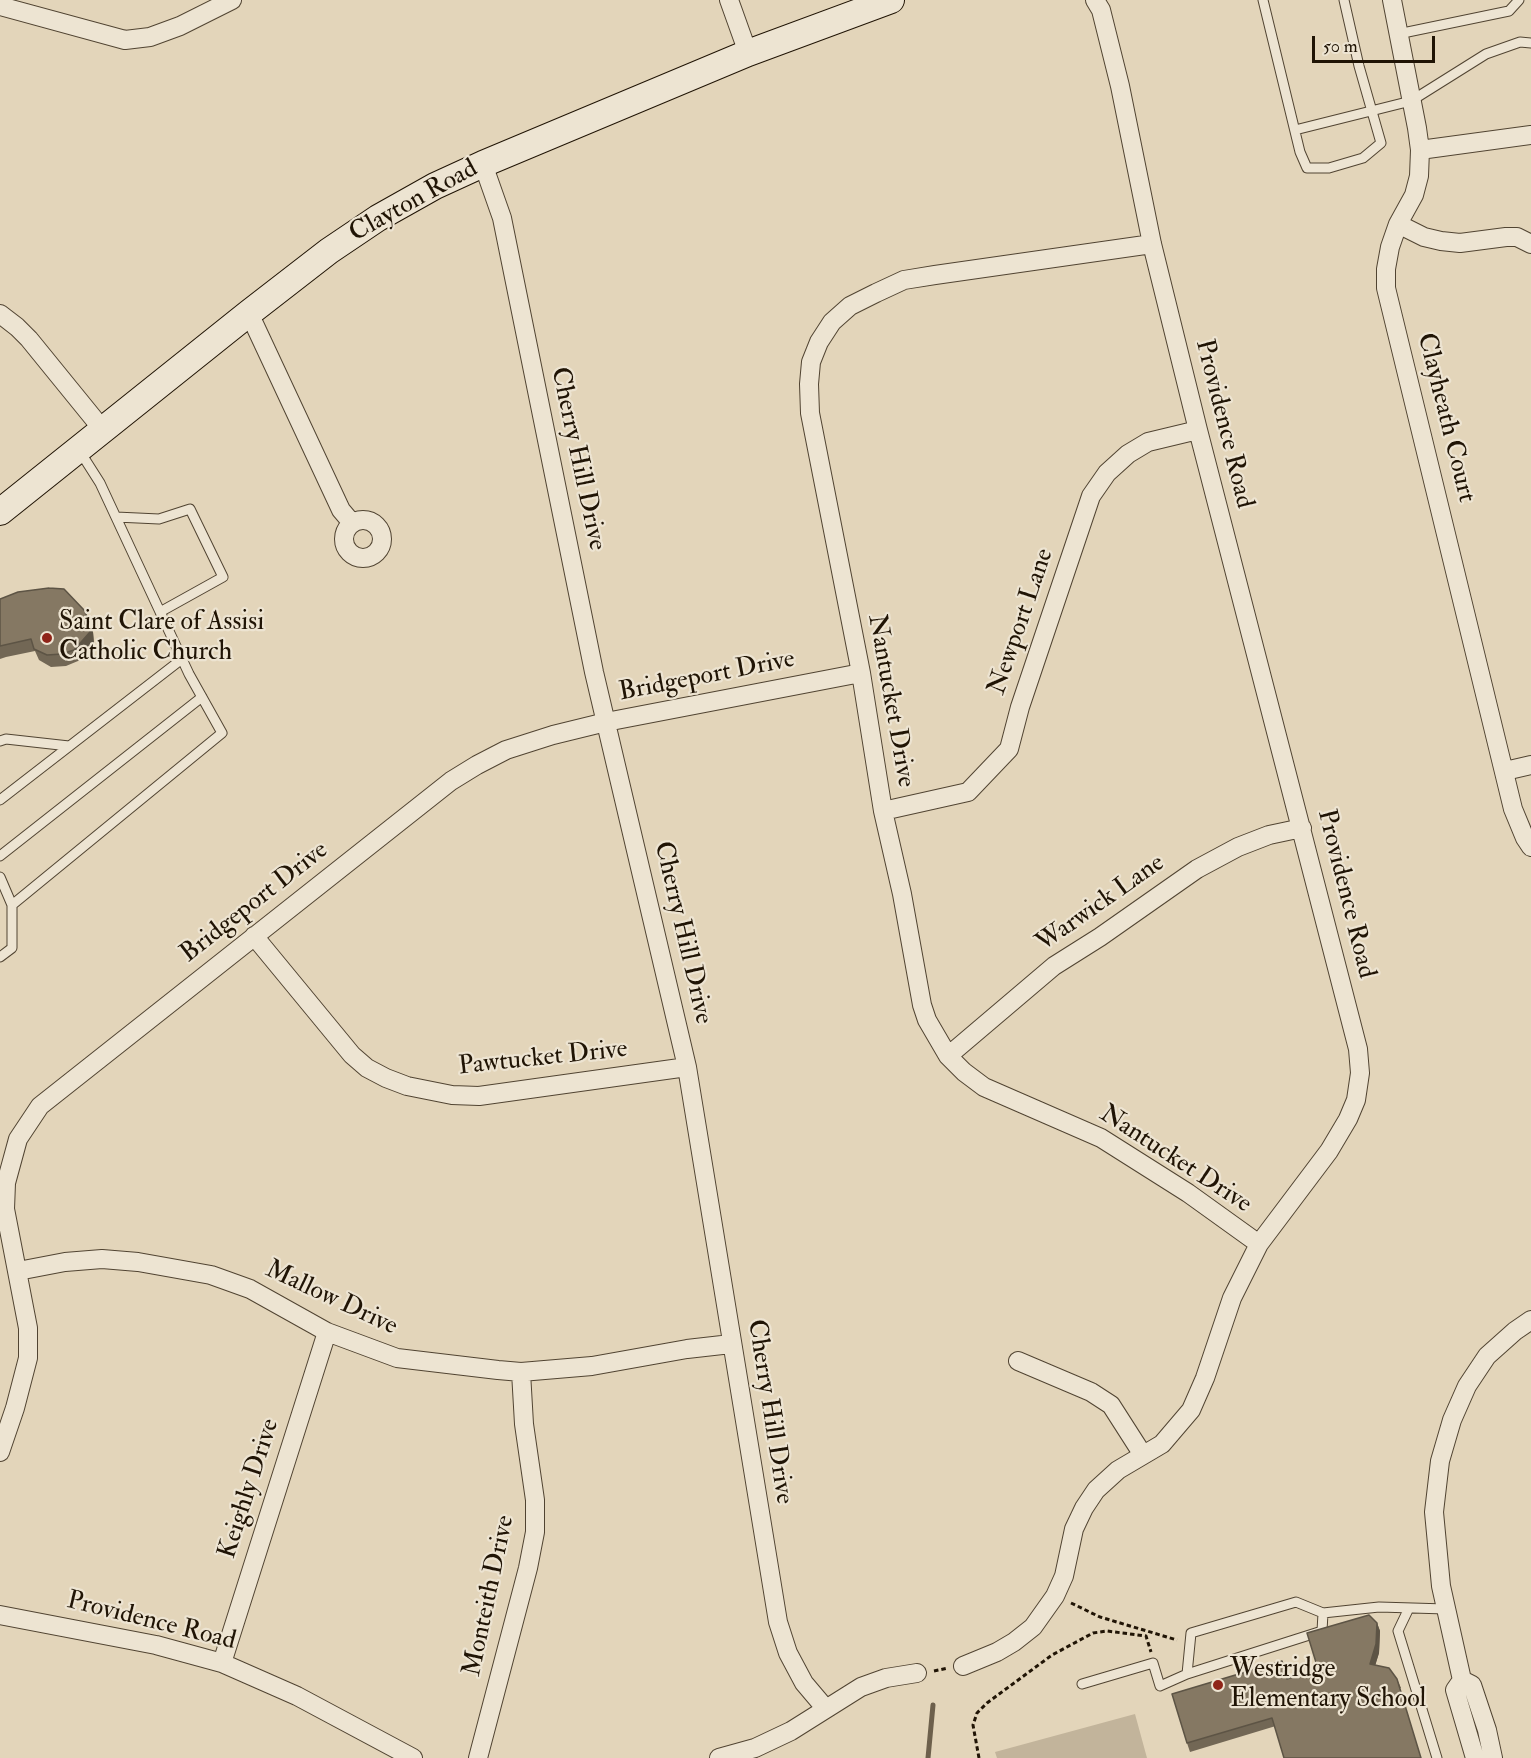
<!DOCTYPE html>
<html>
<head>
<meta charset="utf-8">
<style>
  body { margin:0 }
  #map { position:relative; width:1531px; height:1758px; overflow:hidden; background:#e3d5ba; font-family:"IM FELL Double Pica",serif }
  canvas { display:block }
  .scale { position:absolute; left:1312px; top:36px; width:123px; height:27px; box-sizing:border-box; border:3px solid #201405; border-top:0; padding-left:8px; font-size:18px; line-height:21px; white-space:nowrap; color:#201405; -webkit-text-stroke:4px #ede4d2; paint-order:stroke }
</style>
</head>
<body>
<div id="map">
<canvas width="1531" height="1758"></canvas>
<div class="scale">50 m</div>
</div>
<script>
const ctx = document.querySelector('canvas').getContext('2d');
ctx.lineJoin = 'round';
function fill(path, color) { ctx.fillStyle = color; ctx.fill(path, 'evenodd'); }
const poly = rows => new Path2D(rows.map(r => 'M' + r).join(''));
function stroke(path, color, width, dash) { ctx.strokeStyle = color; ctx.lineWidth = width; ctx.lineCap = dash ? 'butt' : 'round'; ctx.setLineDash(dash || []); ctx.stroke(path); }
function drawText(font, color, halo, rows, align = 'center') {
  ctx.font = font + ' "IM FELL Double Pica",serif'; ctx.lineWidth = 4.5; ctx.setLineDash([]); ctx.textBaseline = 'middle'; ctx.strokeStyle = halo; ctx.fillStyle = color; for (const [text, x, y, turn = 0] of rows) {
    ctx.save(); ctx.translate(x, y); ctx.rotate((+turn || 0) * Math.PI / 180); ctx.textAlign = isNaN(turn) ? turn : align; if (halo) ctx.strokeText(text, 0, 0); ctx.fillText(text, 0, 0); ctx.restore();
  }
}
fill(poly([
  [1135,1714,1147,1758,997,1758,995,1752]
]), '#c2b49b');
stroke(poly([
  [928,1758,933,1705]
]), '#6d604c', 5);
const lane = poly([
  [1263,0,1300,152,1307,168,1329,168,1363,158,1381,143,1359,66,1344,0],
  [1398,34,1509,11,1519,0],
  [1295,130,1411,101,1486,54,1520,42,1531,43],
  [116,517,159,519,190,509,223,577,160,612],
  [0,741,6,739,69,746],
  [0,800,182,659],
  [0,856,202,697],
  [0,877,12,905,12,948,0,957],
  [12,905,222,733,189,674,100,483,79,450],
  [1409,1608,1398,1631,1437,1758],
  [1323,1613,1322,1631,1187,1674,1191,1633,1296,1602,1323,1613,1379,1607,1446,1609],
  [1082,1684,1153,1663,1160,1686,1187,1674]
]);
const street = poly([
  [729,0,748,53],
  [1392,0,1417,128,1420,150,1419,176,1414,195,1398,224,1390,247,1386,269,1386,288,1513,809,1525,838,1531,847],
  [0,6,125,40,150,37,180,26,232,0],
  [1420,150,1531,135],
  [483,164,502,218,594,672,687,1067,778,1622,788,1653,804,1683,826,1709],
  [1398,224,1424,237,1441,241,1460,243,1506,237,1517,237,1531,244],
  [1152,244,935,275,904,280,876,293,850,306,832,322,819,342,811,362,809,384,810,413,861,673,883,811,902,894,922,1005,927,1020,948,1056,964,1072,984,1087,1101,1138,1188,1193,1259,1244],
  [249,313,341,510,352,523],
  [0,314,17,327,29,339,103,430],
  '344 539a19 19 0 1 1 38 0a19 19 0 1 1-38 0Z',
  [1505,771,1531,765],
  [883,811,968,792,1009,749,1020,707,1091,496,1107,473,1128,454,1148,442,1198,430],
  [254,936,352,1055,367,1068,386,1078,407,1086,452,1095,479,1096,687,1067],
  [948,1056,1054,966,1100,937,1197,869,1238,847,1269,835,1302,828],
  [18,1271,65,1262,102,1259,138,1262,211,1275,250,1289,327,1332,397,1358,498,1370,521,1372,592,1366,687,1349,731,1344],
  [1018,1361,1091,1392,1111,1405,1143,1455],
  [0,1452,15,1408,28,1358,28,1328,5,1209,6,1183,18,1139,40,1106,451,781,477,765,506,750,553,735,606,722,861,673],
  [0,1615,156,1645,222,1663,297,1696,413,1758],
  [222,1663,327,1332],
  [963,1666,997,1652,1014,1642,1033,1627,1055,1596,1064,1576,1074,1529,1084,1508,1096,1490,1118,1470,1162,1444,1191,1410,1205,1378,1232,1298,1259,1244,1329,1151,1348,1119,1356,1100,1360,1073,1358,1049,1198,430,1152,244,1120,86,1101,10,1095,0],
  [1462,1680,1472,1685,1487,1730,1493,1758],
  [478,1758,528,1568,535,1532,535,1500,524,1424,521,1372],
  [719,1758,755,1748,791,1731,861,1687,886,1678,917,1673],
  [1475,1758,1455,1690,1462,1680,1441,1586,1434,1512,1440,1461,1452,1420,1467,1386,1487,1356,1515,1331,1531,1320]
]);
const secondary = poly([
  [0,512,249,313,329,251,378,218,435,186,483,164,748,53,891,0]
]);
stroke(lane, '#514432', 11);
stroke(street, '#514432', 20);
stroke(secondary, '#201405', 28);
stroke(poly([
  [1071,1603,1100,1617,1177,1640],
  [934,1671,948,1668],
  [979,1758,973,1725,977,1713,987,1703,1052,1655,1093,1633,1107,1631,1146,1636,1151,1652]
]), '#201405', 3, [4.5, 3]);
stroke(lane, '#ede4d2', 9);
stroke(street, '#ede4d2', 18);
stroke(secondary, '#ede4d2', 26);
fill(poly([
  [0,599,93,632,94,644,78,661,66,666,51,667,39,660,35,651,6,657,0,659],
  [1377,1623,1380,1631,1379,1653,1375,1665,1397,1679,1401,1688,1190,1752,1187,1743,1282,1661,1288,1679,1318,1669]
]), '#726755');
fill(poly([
  [89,621,93,632,94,644,78,661,74,650],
  [1377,1623,1380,1631,1379,1653,1373,1673,1370,1664]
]), '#5d5445');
const building = poly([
  [49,588,64,589,84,610,89,621,90,632,74,650,62,654,47,655,34,649,31,639,0,646,0,599,18,592,49,588],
  [1369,1615,1377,1623,1376,1644,1370,1664,1389,1668,1397,1679,1421,1758,1284,1758,1272,1718,1187,1743,1172,1694,1282,1661,1287,1679,1318,1669,1307,1633,1369,1615]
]);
fill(building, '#857863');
stroke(building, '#5d5445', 1.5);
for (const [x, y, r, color] of [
  [47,638,6,"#8f2418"],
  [1218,1685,6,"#8f2418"]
]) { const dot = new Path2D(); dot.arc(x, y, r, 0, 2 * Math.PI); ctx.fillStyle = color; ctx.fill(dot); stroke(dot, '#ede4d2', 2); }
drawText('26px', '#201405', '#ede4d2', [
  ["Clayton Road",414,202,-29],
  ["Clayheath Court",1445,418,76],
  ["Providence Road",1223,424,76],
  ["Cherry Hill Drive",577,459,78],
  ["Newport Lane",1022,622,-71],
  ["Bridgeport Drive",707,677,-11],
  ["Nantucket Drive",890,701,80],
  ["Providence Road",1345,894,76],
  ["Bridgeport Drive",255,903,-38],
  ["Warwick Lane",1101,904,-35],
  ["Cherry Hill Drive",682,933,77],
  ["Pawtucket Drive",543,1059,-6],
  ["Nantucket Drive",1175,1160,33],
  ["Mallow Drive",331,1299,25],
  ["Cherry Hill Drive",769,1412,81],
  ["Keighly Drive",250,1489,-72],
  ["Monteith Drive",490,1596,-78],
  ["Providence Road",151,1622,14]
]);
drawText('26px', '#201405', '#ede4d2', [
  ["Saint Clare of Assisi",59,623],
  ["Catholic Church",59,653],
  ["Westridge",1230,1670],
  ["Elementary School",1230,1700]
], 'left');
</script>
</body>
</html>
